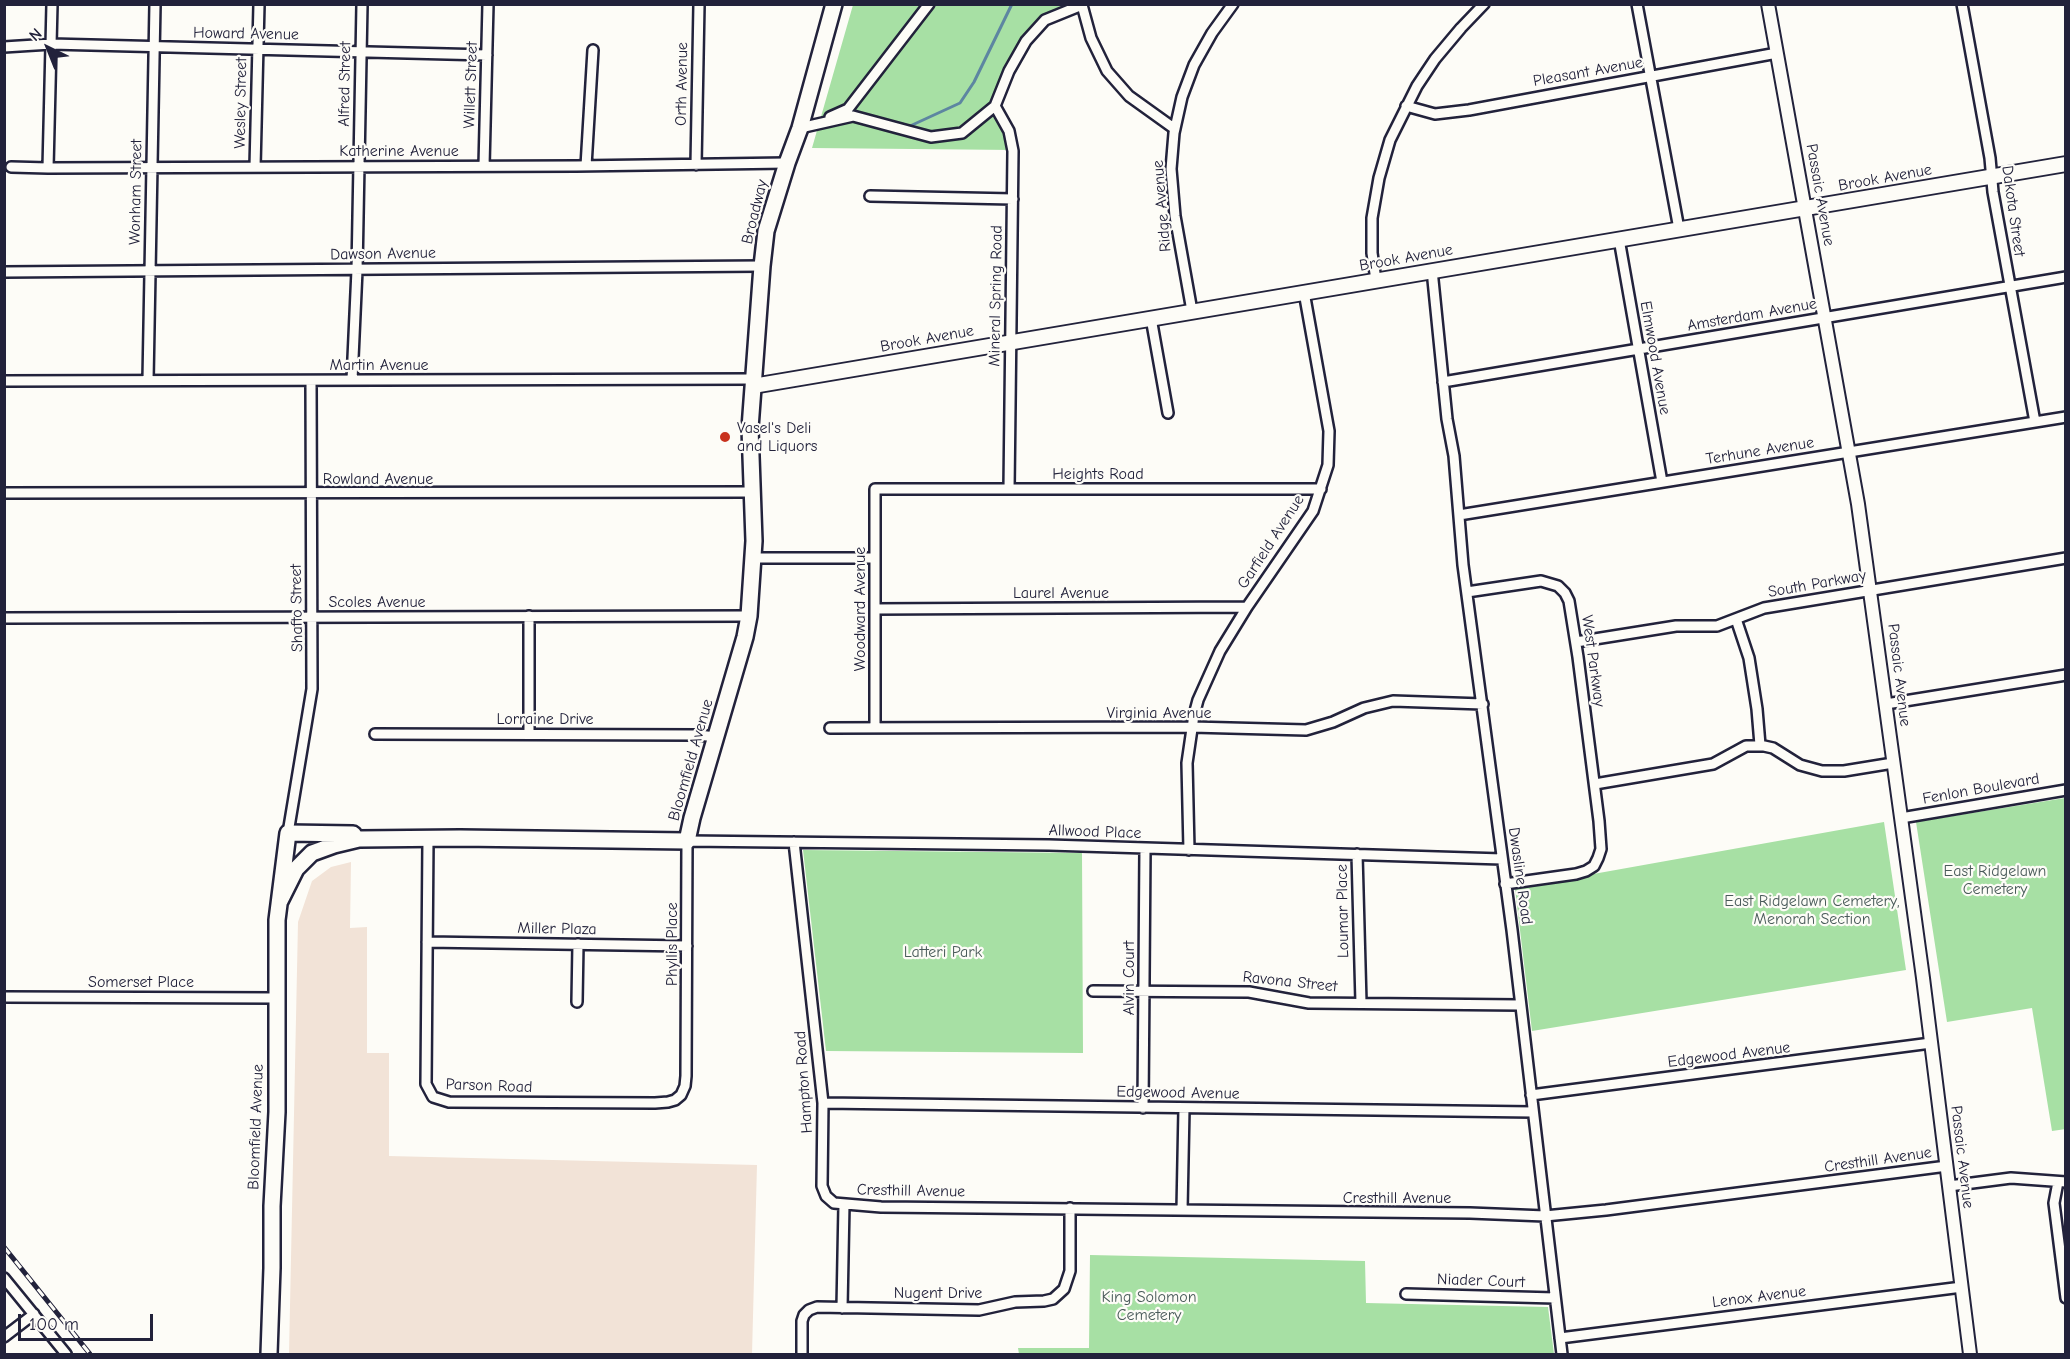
<!DOCTYPE html>
<html>
<head>
<meta charset="utf-8">
<style>
  body { margin:0 }
  #map { position:relative; width:2070px; height:1359px; overflow:hidden; background:#fdfcf7; font-family:"Comic Neue",sans-serif }
  canvas { display:block }
  .frame { position:absolute; inset:0; border:6px solid #22223b; pointer-events:none }
  .north { position:absolute; left:18px; top:18px; width:60px; height:60px; -webkit-text-stroke:4px #fdfcf7; paint-order:stroke; rotate:317deg; font-size:16px; font-weight:700; line-height:24px; text-align:center; color:#22223b }
  .north::after { content:''; display:block; margin:auto; width:21px; height:27px; background:#22223b; clip-path:polygon(50% 0,100% 100%,50% 72%,0 100%) }
  .scale { position:absolute; left:18px; top:1314px; width:135px; height:27px; box-sizing:border-box; border:3px solid #22223b; border-top:0; padding-left:8px; font-size:18px; line-height:21px; white-space:nowrap; color:#22223b; -webkit-text-stroke:4px #fdfcf7; paint-order:stroke }
</style>
</head>
<body>
<div id="map">
<canvas width="2070" height="1359"></canvas>
<div class="frame"></div>
<div class="north">N</div>
<div class="scale">100 m</div>
</div>
<script>
const ctx = document.querySelector('canvas').getContext('2d');
ctx.lineJoin = 'round';
function fill(path, color) { ctx.fillStyle = color; ctx.fill(path, 'evenodd'); }
const poly = rows => new Path2D(rows.map(r => 'M' + r).join(''));
function stroke(path, color, width, dash) { ctx.strokeStyle = color; ctx.lineWidth = width; ctx.lineCap = dash ? 'butt' : 'round'; ctx.setLineDash(dash || []); ctx.stroke(path); }
function drawText(font, color, halo, rows, align = 'center') {
  ctx.font = font + ' "Comic Neue",sans-serif'; ctx.lineWidth = 4.5; ctx.setLineDash([]); ctx.textBaseline = 'middle'; ctx.strokeStyle = halo; ctx.fillStyle = color; for (const [text, x, y, turn = 0] of rows) {
    ctx.save(); ctx.translate(x, y); ctx.rotate((+turn || 0) * Math.PI / 180); ctx.textAlign = isNaN(turn) ? turn : align; if (halo) ctx.strokeText(text, 0, 0); ctx.fillText(text, 0, 0); ctx.restore();
  }
}
fill(poly([
  [351,862,350,928,367,927,367,1053,389,1053,389,1156,757,1165,752,1354,289,1354,298,922,312,881,331,867]
]), '#f2e3d7');
fill(poly([
  [853,5,1069,5,1043,25,995,108,1014,150,812,148],
  [2065,798,2066,1129,2052,1131,2032,1008,1947,1022,1916,822],
  [1884,822,1906,970,1532,1031,1515,888],
  [803,850,1082,853,1083,1053,826,1051],
  [1090,1255,1365,1261,1366,1303,1548,1307,1554,1354,1019,1354,1018,1348,1089,1348]
]), '#a7e0a4');
stroke(poly([
  [910,126,960,103,974,82,1012,4]
]), '#5d86a1', 3);
const minor = poly([
  [1637,4,1679,229],
  [1962,4,1990,158,1993,192,2035,422],
  [4,47,51,44,487,55],
  [995,106,1009,131,1013,151,1009,489],
  [1406,106,1435,114,1469,110,1777,53],
  [830,117,848,109,929,4],
  [800,128,853,116,931,137,962,133,995,106,1009,71,1026,41,1045,20,1082,5,1091,38,1107,71,1129,96,1175,129],
  [696,165,699,4],
  [484,166,488,4],
  [586,166,593,50],
  [11,167,48,168,576,166,787,163],
  [255,167,259,4],
  [48,168,52,4],
  [870,196,1013,199],
  [1619,239,1662,482],
  [1432,270,1447,419,1454,456,1463,565,1512,930,1562,1354],
  [4,272,762,266],
  [1376,280,1372,253,1372,218,1379,178,1390,140,1417,86,1435,59,1461,28,1484,4],
  [1192,311,1175,216,1171,169,1174,133,1182,97,1194,65,1212,33,1233,4],
  [1151,318,1168,413],
  [148,380,155,4],
  [352,380,357,270,362,4],
  [4,381,753,379],
  [1443,382,2066,277],
  [4,493,752,492],
  [1459,515,2066,417],
  [754,558,875,558],
  [1467,592,1541,581,1558,586,1565,593,1569,601,1578,657,1599,821,1601,849,1598,858,1594,866,1586,871,1576,874,1505,884],
  [875,609,1247,607],
  [4,618,749,616],
  [1736,619,1749,658,1757,709,1760,745],
  [1576,642,1676,626,1717,626,1764,608,2066,558],
  [1886,704,2066,675],
  [830,728,1192,727,1306,730,1333,722,1364,708,1393,701,1483,704],
  [875,728,875,489,1321,489],
  [375,734,698,735,716,737],
  [529,734,529,616],
  [1595,784,1713,764,1746,746,1764,746,1773,748,1800,765,1822,771,1844,771,1893,763],
  [1901,818,2066,790],
  [288,833,312,689,311,381],
  [428,839,426,1084,433,1097,449,1102,655,1103,668,1102,675,1100,681,1095,685,1086,686,1076,687,841,1049,845,1502,859],
  [794,842,823,1103,822,1186,826,1196,834,1203,881,1207,1470,1213,1545,1216,1606,1210,1947,1166],
  [1189,850,1187,763,1194,715,1198,700,1220,651,1247,607,1313,511,1328,465,1329,431,1304,292],
  [1357,854,1361,1003],
  [427,942,687,946],
  [1093,991,1249,992,1309,1003,1520,1005],
  [4,997,277,998],
  [577,1002,578,944],
  [1531,1095,1931,1043],
  [823,1103,1533,1112],
  [1143,1108,1145,848],
  [2058,1182,2054,1203,2066,1298],
  [1949,1186,2011,1178,2066,1182],
  [1182,1210,1184,1108],
  [4,1278,66,1354],
  [1406,1294,1555,1298],
  [842,1308,844,1204],
  [4,1337,34,1314],
  [1560,1338,1962,1287],
  [802,1354,802,1321,804,1315,809,1310,817,1307,979,1310,1015,1302,1044,1301,1053,1299,1064,1289,1070,1271,1070,1208]
]);
const tertiary = poly([
  [1768,4,1858,504,1923,978,1970,1354]
]);
const secondary = poly([
  [753,386,2066,164]
]);
const primary = poly([
  [280,901,296,869,312,853,334,845,359,839,460,838,687,841,692,818,745,637,749,616,754,541,750,428,762,266,766,231,787,163,800,128,834,4],
  [269,1354,272,1268,272,1206,277,1112,277,920,288,833,353,834,354,835]
]);
stroke(minor, '#22223b', 14);
stroke(tertiary, '#22223b', 16);
stroke(secondary, '#22223b', 18);
stroke(primary, '#22223b', 20);
stroke(minor, '#fdfcf7', 9);
stroke(tertiary, '#fdfcf7', 12);
stroke(secondary, '#fdfcf7', 14);
stroke(primary, '#fdfcf7', 15);
const rail = poly([
  [4,1247,90,1354]
]);
stroke(rail, '#22223b', 5);
stroke(rail, '#fdfcf7', 3, [9]);
for (const [x, y, r, color] of [
  [725,437,6,"#c8321e"]
]) { const dot = new Path2D(); dot.arc(x, y, r, 0, 2 * Math.PI); ctx.fillStyle = color; ctx.fill(dot); stroke(dot, '#fdfcf7', 2); }
drawText('16px', '#22223b', '#fdfcf7', [
  ["Howard Avenue",246,34,1],
  ["Pleasant Avenue",1588,72,-10],
  ["Alfred Street",345,84,-89],
  ["Orth Avenue",682,84,-89],
  ["Willett Street",471,85,-88],
  ["Wesley Street",241,103,-89],
  ["Katherine Avenue",399,151],
  ["Brook Avenue",1885,178,-10],
  ["Wonham Street",136,192,-89],
  ["Passaic Avenue",1820,195,80],
  ["Ridge Avenue",1162,206,-95],
  ["Dakota Street",2013,211,82],
  ["Broadway",755,212,-76],
  ["Dawson Avenue",383,254,-1],
  ["Brook Avenue",1406,258,-10],
  ["Mineral Spring Road",996,296,-89],
  ["Amsterdam Avenue",1752,315,-10],
  ["Brook Avenue",927,339,-10],
  ["Elmwood Avenue",1655,358,80],
  ["Martin Avenue",379,365],
  ["Terhune Avenue",1760,451,-9],
  ["Heights Road",1098,474],
  ["Rowland Avenue",378,479],
  ["Garfield Avenue",1271,542,-57],
  ["South Parkway",1817,584,-10],
  ["Laurel Avenue",1061,593],
  ["Scoles Avenue",377,602],
  ["Shafto Street",297,608,-91],
  ["Woodward Avenue",860,609,-90],
  ["West Parkway",1593,661,82],
  ["Passaic Avenue",1899,675,83],
  ["Virginia Avenue",1159,713],
  ["Lorraine Drive",545,719],
  ["Bloomfield Avenue",691,760,-74],
  ["Fenlon Boulevard",1981,789,-10],
  ["Allwood Place",1095,832,2],
  ["Dwasline Road",1520,876,82],
  ["Loumar Place",1343,911,-91],
  ["Miller Plaza",557,929,1],
  ["Phyllis Place",672,944,-90],
  ["Alvin Court",1129,978,-90],
  ["Somerset Place",141,982],
  ["Ravona Street",1290,982,6],
  ["Edgewood Avenue",1729,1055,-7],
  ["Hampton Road",804,1082,-94],
  ["Parson Road",489,1086,2],
  ["Edgewood Avenue",1178,1093,1],
  ["Bloomfield Avenue",256,1127,-88],
  ["Passaic Avenue",1962,1157,83],
  ["Cresthill Avenue",1878,1160,-8],
  ["Cresthill Avenue",911,1191,1],
  ["Cresthill Avenue",1397,1198],
  ["Niader Court",1481,1281,2],
  ["Nugent Drive",938,1293],
  ["Lenox Avenue",1759,1297,-7]
]);
drawText('16px', '#22223b', '#fdfcf7', [
  ["Vasel's Deli",737,428],
  ["and Liquors",737,446]
], 'left');
drawText('16px', '#4a5b5a', '#fdfcf7', [
  ["East Ridgelawn",1995,871],
  ["Cemetery",1995,889],
  ["East Ridgelawn Cemetery,",1812,901],
  ["Menorah Section",1812,919],
  ["Latteri Park",943,952],
  ["King Solomon",1149,1297],
  ["Cemetery",1149,1315]
]);
</script>
</body>
</html>
